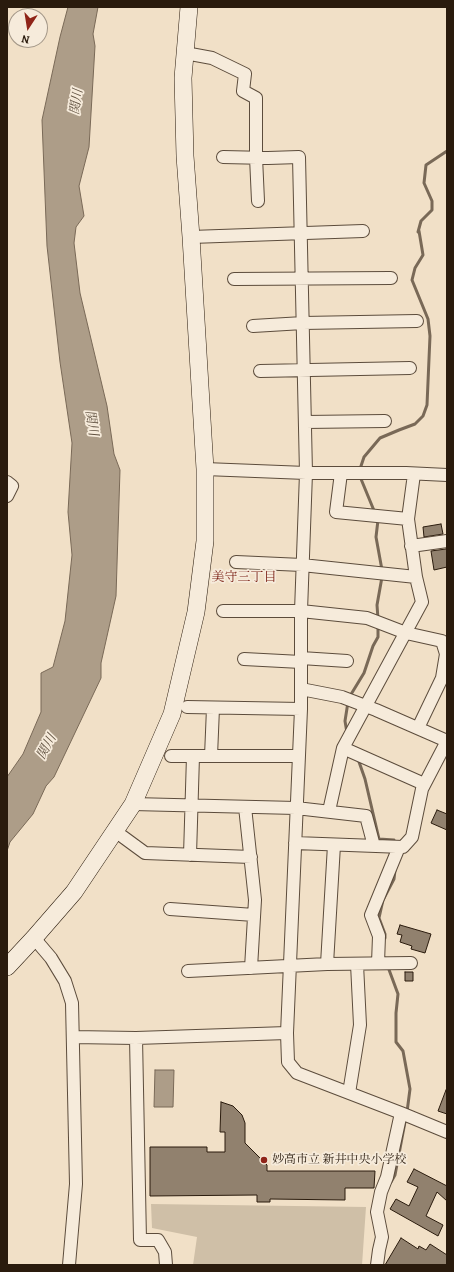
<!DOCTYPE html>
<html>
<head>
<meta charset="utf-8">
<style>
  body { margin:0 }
  #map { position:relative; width:454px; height:1272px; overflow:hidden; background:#f1e0c7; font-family:Alegreya,serif }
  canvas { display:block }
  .frame { position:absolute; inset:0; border:8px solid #2a1b0d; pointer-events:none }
  .north { position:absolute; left:8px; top:8px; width:40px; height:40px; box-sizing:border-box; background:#f6ebdb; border:1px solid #a49889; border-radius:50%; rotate:192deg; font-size:11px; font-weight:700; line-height:16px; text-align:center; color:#2a1b0d }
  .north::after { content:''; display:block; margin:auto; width:14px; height:18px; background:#8f2418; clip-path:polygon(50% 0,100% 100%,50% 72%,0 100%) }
</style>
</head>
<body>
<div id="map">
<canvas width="454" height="1272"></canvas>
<div class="frame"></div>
<div class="north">N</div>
</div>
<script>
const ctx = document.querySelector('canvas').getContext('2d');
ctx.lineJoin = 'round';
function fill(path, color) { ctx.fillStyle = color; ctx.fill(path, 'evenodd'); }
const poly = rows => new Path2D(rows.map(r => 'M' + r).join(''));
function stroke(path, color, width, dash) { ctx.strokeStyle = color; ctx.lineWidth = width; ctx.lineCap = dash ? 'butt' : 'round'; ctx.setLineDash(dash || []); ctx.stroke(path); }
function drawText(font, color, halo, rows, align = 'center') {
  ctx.font = font + ' Alegreya,"Noto Serif JP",serif'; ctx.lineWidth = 3.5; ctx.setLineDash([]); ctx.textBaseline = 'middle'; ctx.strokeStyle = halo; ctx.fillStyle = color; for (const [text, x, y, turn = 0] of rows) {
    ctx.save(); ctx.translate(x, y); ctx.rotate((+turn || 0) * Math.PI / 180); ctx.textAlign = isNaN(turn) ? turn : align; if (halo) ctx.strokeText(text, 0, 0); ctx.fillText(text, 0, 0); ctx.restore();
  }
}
fill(poly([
  [151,1204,366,1207,362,1265,193,1265,197,1237,152,1228]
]), '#cfbfa7');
const water = poly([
  [68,7,98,7,93,34,95,46,89,147,79,186,84,216,76,227,74,243,80,293,107,406,114,454,120,470,116,596,101,663,101,678,54,777,46,786,33,814,10,842,7,851,7,777,23,754,41,712,41,673,53,667,65,621,72,555,68,512,72,443,60,362,47,246,42,120,60,37,68,7],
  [155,1070,174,1070,173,1107,154,1107,155,1070]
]);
fill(water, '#ad9d88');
stroke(water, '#796957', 1);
stroke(poly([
  [360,469,364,457,380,438,399,430,415,424,423,416,427,405,430,336,428,319,412,280,415,268,423,255,419,231,418,232,421,221,432,210,432,201,424,183,426,165,447,151],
  [361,475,361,479,375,513],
  [378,520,376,537,382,570],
  [378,619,377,605,382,577],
  [350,696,364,673,373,646,378,637,378,625],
  [347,733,345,721,348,702],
  [358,759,365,779,379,839,394,840,395,845],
  [385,938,385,934,379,918,383,900,394,879,395,870],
  [388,967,398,994,396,1013,396,1042,403,1051,410,1089,407,1112],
  [391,1182,395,1175,405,1122]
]), '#796957', 3);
const building = poly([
  [441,524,443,534,424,537,423,527,441,524],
  [446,549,447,550,447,567,434,570,431,551,446,549],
  [437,810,447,814,447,830,431,823,437,810],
  [400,925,431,934,425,953,411,949,412,946,400,942,402,935,397,934,400,925],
  [405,972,413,972,413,981,405,981,405,972],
  [446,1090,447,1090,447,1114,438,1111,446,1090],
  [221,1102,233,1106,242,1115,245,1123,245,1143,267,1165,267,1171,375,1171,374,1188,345,1188,345,1200,270,1199,270,1202,257,1202,257,1195,150,1196,150,1147,207,1147,207,1152,225,1152,225,1132,220,1132,221,1102],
  [414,1169,447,1186,447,1201,437,1192,426,1216,443,1225,438,1236,390,1209,396,1199,409,1206,418,1187,407,1182,414,1169],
  [401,1238,418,1249,419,1246,426,1250,430,1244,447,1255,447,1265,385,1265,401,1238]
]);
fill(building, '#91816e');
stroke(building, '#2a1b0d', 1);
const street = poly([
  [185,53,212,58,245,74,243,91,256,98,256,157,258,201],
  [223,157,268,158,299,157,306,473,301,611,301,709,287,1033,288,1062,297,1073,401,1113,447,1132],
  [191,237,363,231],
  [234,279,391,278],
  [253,326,303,323,417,321],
  [260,371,410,368],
  [305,422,385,421],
  [205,469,306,473,406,473,447,475],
  [341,473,336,512,408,519],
  [414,474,408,519,416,577],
  [7,482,12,486,7,496],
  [411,546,447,541],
  [236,562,302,565,416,577,422,602,343,748],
  [223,611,301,611,367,618,406,633,442,641,446,654,442,678,418,728],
  [301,658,347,661],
  [244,659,301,662],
  [301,689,342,697,376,710,447,741],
  [187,707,301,709],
  [171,756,298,756],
  [211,756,213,708],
  [133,804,296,808,366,816,374,846],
  [245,807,255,900,251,968],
  [329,811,343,748,424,784],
  [115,831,145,853,251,857],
  [295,843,403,847,412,837,422,789,447,741],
  [190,855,193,756],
  [170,909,254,915],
  [34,938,51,958,65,981,72,1003,76,1184,69,1265],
  [378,963,379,936,371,915,399,847],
  [327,964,334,845],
  [188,971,327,964,411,963],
  [73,1037,136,1038,287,1033],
  [136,1038,140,1240,158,1240,165,1252,166,1265],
  [349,1093,360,1025,357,964],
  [377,1265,379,1250,382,1237,377,1212,381,1192,387,1177,401,1113]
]);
const secondary = poly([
  [7,967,34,938,74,892,133,804,172,714,196,612,205,541,205,469,191,237,185,156,183,78,189,7]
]);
stroke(street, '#5c4c3c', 14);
stroke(secondary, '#2a1b0d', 18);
stroke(street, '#f6ebdb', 12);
stroke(secondary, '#f6ebdb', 17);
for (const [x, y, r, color] of [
  [264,1160,4,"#8f2418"]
]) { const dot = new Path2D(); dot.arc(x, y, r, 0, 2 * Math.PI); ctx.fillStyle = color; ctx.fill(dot); stroke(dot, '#f6ebdb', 1.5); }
drawText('12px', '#2a1b0d', '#f6ebdb', [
  ["妙高市立 新井中央小学校",272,1160]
], 'left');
drawText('italic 13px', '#5e4f3e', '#f6ebdb', [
  ["関川",77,102,-82],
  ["関川",91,423,81],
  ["関川",47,747,-61]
]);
drawText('13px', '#7a1f14', '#f6ebdb', [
  ["美守三丁目",244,578]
]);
</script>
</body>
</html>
